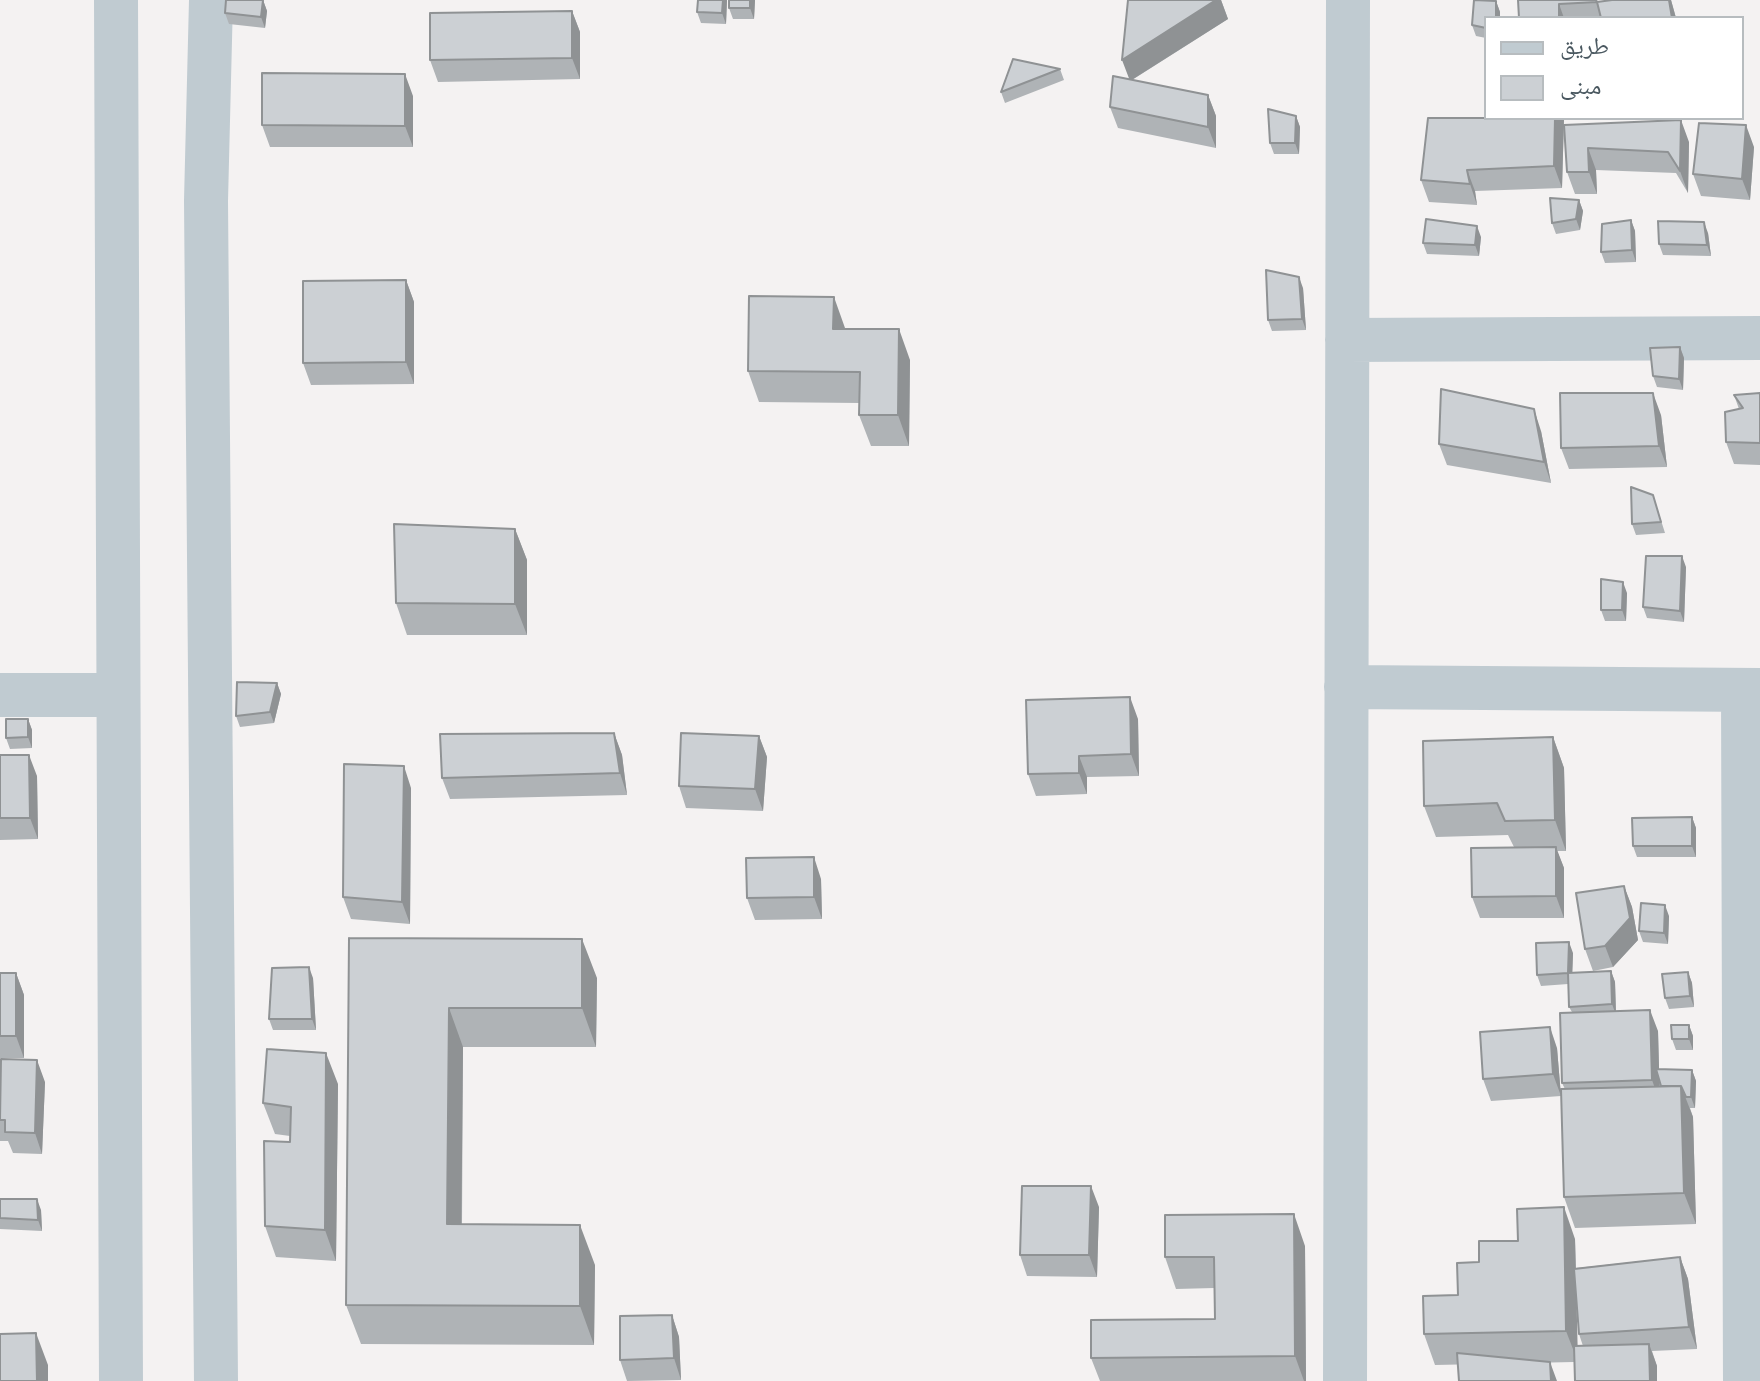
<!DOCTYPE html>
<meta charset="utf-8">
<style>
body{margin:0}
#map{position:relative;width:1760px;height:1381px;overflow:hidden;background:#f4f2f2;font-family:Commissioner,"Noto Naskh Arabic",sans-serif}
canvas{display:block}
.legend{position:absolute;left:1484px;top:16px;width:260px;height:104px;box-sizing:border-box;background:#fff;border:2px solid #b7bcbf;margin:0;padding:10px 14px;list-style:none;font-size:24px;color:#4a5860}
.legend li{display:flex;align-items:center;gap:16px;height:40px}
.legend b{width:40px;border:2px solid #b7bcbf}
</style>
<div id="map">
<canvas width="1760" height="1381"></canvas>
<ul class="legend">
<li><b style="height:10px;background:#c0cbd1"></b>طريق</li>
<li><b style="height:22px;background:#ccd0d4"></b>مبنى</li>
</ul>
</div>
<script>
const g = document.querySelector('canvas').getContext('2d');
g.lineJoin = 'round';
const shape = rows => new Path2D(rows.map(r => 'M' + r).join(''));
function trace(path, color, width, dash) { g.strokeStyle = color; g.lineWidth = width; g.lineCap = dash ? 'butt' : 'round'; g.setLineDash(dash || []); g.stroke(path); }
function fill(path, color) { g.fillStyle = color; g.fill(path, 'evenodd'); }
const minor = shape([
 [116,0,121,1381],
 [211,0,206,201,216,1381],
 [1347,340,1760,338],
 [1346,687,1760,690],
 [1743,690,1745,1381],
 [0,695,118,695],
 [1345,1381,1348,0]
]);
const wall = shape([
 [263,0,267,11,265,28,229,24,225,13],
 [727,0,726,24,701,23,697,12],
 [755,0,754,19,733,19,729,8],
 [1128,0,1221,0,1228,19,1132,80,1208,95,1216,116,1216,148,1118,128,1110,107,1129,79],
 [1518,0,1599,2,1612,0,1671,0,1676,18,1519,18],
 [1496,1,1500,12,1500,18,1486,18,1486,38,1476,36,1472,25],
 [572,11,580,32,580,79,438,82,430,60],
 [1060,69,1064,80,1005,103,1001,92],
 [413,96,413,147,270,147,262,125],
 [1296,116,1300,127,1299,154,1274,154,1270,143],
 [1564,118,1562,188,1475,191,1477,205,1429,202,1421,180],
 [1564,125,1689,142,1688,193,1676,173,1596,170,1597,194,1575,194,1567,172],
 [1754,147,1750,200,1701,196,1693,174],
 [1579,200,1583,211,1580,230,1556,234,1552,223],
 [1631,220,1635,231,1636,262,1605,263,1601,252],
 [1708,233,1711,256,1663,255,1659,244],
 [1481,237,1479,256,1427,254,1423,243],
 [406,280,414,302,414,384,311,385,303,363],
 [1303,288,1306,330,1272,331,1268,320],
 [845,329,910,360,909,446,871,446,859,415,860,403,759,402,748,371],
 [1680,347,1684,358,1683,390,1657,387,1653,376],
 [1760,393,1760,465,1734,464,1726,442,1739,409,1734,395],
 [1661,415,1667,467,1569,469,1561,448],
 [1541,431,1551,483,1447,465,1439,444],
 [1653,495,1665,533,1636,535,1632,524],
 [515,529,527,560,527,635,407,635,396,603],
 [1686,567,1684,622,1647,618,1643,607],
 [1627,593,1626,621,1605,621,1601,610],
 [277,683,281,694,274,723,240,727,236,716],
 [28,719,32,730,32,748,10,749,6,738],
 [1138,719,1139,776,1087,777,1087,794,1036,796,1028,774],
 [614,733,622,755,627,795,450,799,442,778],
 [759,736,767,757,763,811,686,808,679,786],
 [1553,737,1564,768,1566,851,1557,851,1564,868,1564,918,1480,918,1472,897,1514,847,1508,835,1436,837,1424,806],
 [0,755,37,776,38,839,0,840],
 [411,788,410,924,351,919,343,897],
 [1692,817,1696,828,1696,857,1637,857,1633,846],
 [821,879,822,919,755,920,747,898],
 [1624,886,1632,907,1638,940,1613,967,1593,971,1585,949],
 [1669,916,1668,944,1643,942,1639,931],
 [349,938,597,978,596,1047,463,1047,462,1224,595,1265,594,1345,361,1344,346,1305],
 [1573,953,1572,973,1611,971,1615,982,1616,1011,1658,1031,1659,1069,1692,1070,1696,1081,1695,1108,1690,1108,1693,1117,1696,1224,1575,1228,1564,1197,1565,1089,1562,1083,1572,1012,1569,1007,1568,984,1541,986,1537,975],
 [1688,972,1692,983,1694,1007,1669,1009,1665,998],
 [0,973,16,973,24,995,24,1058,0,1058],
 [313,978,316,1030,273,1030,269,1019],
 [1689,1025,1693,1036,1693,1050,1676,1050,1672,1039],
 [1557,1048,1561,1096,1491,1101,1483,1079],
 [45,1082,42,1154,13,1153,8,1141,0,1141,0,1087],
 [338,1084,336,1261,276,1257,265,1226,290,1142,290,1136,275,1134,263,1103],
 [0,1199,41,1210,42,1231,0,1229],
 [1099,1207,1097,1277,1027,1276,1020,1255],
 [1575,1239,1576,1268,1680,1257,1688,1279,1697,1349,1652,1351,1657,1366,1657,1381,1575,1381,1574,1362,1435,1365,1424,1334,1458,1295,1479,1262],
 [1576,1302,1579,1334,1583,1346,1577,1346],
 [1305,1246,1306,1381,1100,1381,1091,1358,1215,1319,1214,1288,1176,1289,1165,1257],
 [672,1315,679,1337,681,1380,627,1381,620,1360]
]);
const shadedWall = shape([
 [263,0,267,11,265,28,261,17],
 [723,0,727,0,726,24,722,13],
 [750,0,755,0,754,19,750,8],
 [1216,0,1221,0,1228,19,1130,81,1122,60],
 [1669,0,1671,0,1676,18,1672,18],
 [1496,1,1500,12,1500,18,1496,18],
 [1559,4,1564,18,1559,18],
 [572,11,580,32,580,79,572,58],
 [405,74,413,96,413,147,405,126],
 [1208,95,1216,116,1216,148,1208,127],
 [1296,116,1300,127,1299,154,1295,143],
 [1555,118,1564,118,1562,188,1554,166],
 [1681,120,1689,142,1688,193,1680,171],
 [1746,125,1754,147,1750,200,1742,179],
 [1588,148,1596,170,1597,194,1589,172],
 [1467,170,1475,191,1477,205,1470,184],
 [1579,200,1583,211,1580,230,1576,219],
 [1631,220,1635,231,1636,262,1632,250],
 [1704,222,1708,233,1711,256,1707,245],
 [1477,226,1481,237,1479,256,1475,245],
 [1299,277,1303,288,1306,330,1302,319],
 [406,280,414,302,414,384,406,362],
 [834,297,845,328,833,329],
 [899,329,910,360,909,446,898,415],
 [1680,347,1684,358,1683,390,1679,379],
 [1653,393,1661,415,1667,467,1659,446],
 [1534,409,1541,431,1551,483,1544,462],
 [515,529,527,560,527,635,515,604],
 [1682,556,1686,567,1684,622,1680,611],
 [1623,582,1627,593,1626,621,1622,610],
 [277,683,281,694,274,723,270,712],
 [1130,697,1138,719,1139,776,1131,754],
 [28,719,32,730,32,748,28,737],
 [614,733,622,755,627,795,620,773],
 [759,736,767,757,763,811,755,789],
 [1553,737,1564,768,1566,851,1555,820],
 [29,755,37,776,38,839,30,818],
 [1079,756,1087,777,1087,794,1079,773],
 [404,766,411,788,410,924,402,902],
 [1692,817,1696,828,1696,857,1692,846],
 [1556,847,1564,868,1564,918,1556,896],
 [814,857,821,879,822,919,814,897],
 [1624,886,1632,907,1638,940,1613,967,1605,946],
 [1665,905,1669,916,1668,944,1664,933],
 [582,939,597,978,596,1047,582,1008],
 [1569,942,1573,953,1572,984,1568,973],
 [309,967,313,978,316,1030,312,1019],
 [1611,971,1615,982,1616,1015,1612,1004],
 [1688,972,1692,983,1694,1007,1690,996],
 [16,973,24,995,24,1058,16,1036],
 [449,1008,463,1047,461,1264,447,1224],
 [1650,1010,1658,1031,1660,1102,1652,1080],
 [1689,1025,1693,1036,1693,1050,1689,1039],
 [1550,1027,1557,1048,1561,1096,1553,1074],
 [326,1053,338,1084,336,1261,325,1230],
 [37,1060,45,1082,42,1154,35,1133],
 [1692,1070,1696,1081,1695,1108,1691,1097],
 [1681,1086,1693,1117,1696,1224,1684,1193],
 [1091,1186,1099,1207,1097,1277,1089,1255],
 [37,1199,41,1210,42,1231,38,1220],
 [1564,1207,1575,1239,1578,1362,1566,1331],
 [1294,1214,1305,1246,1306,1381,1304,1381,1295,1356],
 [580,1225,595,1265,594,1345,580,1306],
 [1680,1257,1688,1279,1697,1349,1689,1327],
 [672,1315,679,1337,681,1380,674,1358],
 [36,1333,48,1365,48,1381,37,1381],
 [1649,1344,1657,1366,1657,1381,1650,1381],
 [1550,1362,1557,1381,1551,1381]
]);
const building = shape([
 [226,0,263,0,261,17,225,13,226,0],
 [698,0,723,0,722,13,697,12,698,0],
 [729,0,750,0,750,8,729,8,729,0],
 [1128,0,1216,0,1122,60,1128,0],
 [1474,0,1496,1,1496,18,1486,18,1486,28,1472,25,1474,0],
 [1518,0,1596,0,1597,2,1559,4,1559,18,1519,18,1518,0],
 [1612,0,1669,0,1672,18,1601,18,1597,2,1612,0],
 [572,11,572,58,430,60,430,13,572,11],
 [1013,59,1060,69,1001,92,1013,59],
 [262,73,405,74,405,126,262,125,262,73],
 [1113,76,1208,95,1208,127,1110,107,1113,76],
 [1268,109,1296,116,1295,143,1270,143,1268,109],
 [1428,118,1555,118,1554,166,1467,170,1470,184,1421,180,1428,118],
 [1681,120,1680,171,1668,152,1588,148,1589,172,1567,172,1564,125,1681,120],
 [1699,123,1746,125,1742,179,1693,174,1699,123],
 [1550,198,1579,200,1576,219,1552,223,1550,198],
 [1426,219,1477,226,1475,245,1423,243,1426,219],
 [1631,220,1632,250,1601,252,1602,224,1631,220],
 [1658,221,1704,222,1707,245,1659,244,1658,221],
 [1266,270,1299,277,1302,319,1268,320,1266,270],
 [406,280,406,362,303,363,303,281,406,280],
 [749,296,834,297,833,329,899,329,898,415,859,415,860,372,748,371,749,296],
 [1680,347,1679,379,1653,376,1650,348,1680,347],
 [1441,389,1534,409,1544,462,1439,444,1441,389],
 [1560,393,1653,393,1659,446,1561,448,1560,393],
 [1760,393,1760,443,1726,442,1725,412,1743,408,1734,395,1760,393],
 [1631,487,1653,495,1661,522,1632,524,1631,487],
 [394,524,515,529,515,604,396,603,394,524],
 [1646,556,1682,556,1680,611,1643,607,1646,556],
 [1601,579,1623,582,1622,610,1601,610,1601,579],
 [237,682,277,683,270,712,236,716,237,682],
 [1130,697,1131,754,1079,756,1079,773,1028,774,1026,700,1130,697],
 [6,719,28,719,28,737,6,738,6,719],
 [614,733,620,773,442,778,440,734,614,733],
 [681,733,759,736,755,789,679,786,681,733],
 [1553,737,1555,820,1505,821,1497,803,1424,806,1423,741,1553,737],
 [0,755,29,755,30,818,0,818,0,755],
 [344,764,404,766,402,902,343,897,344,764],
 [1692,817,1692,846,1633,846,1632,818,1692,817],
 [1556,847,1556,896,1472,897,1471,848,1556,847],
 [814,857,814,897,747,898,746,858,814,857],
 [1624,886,1630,918,1605,946,1585,949,1576,893,1624,886],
 [1641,903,1665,905,1664,933,1639,931,1641,903],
 [349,938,582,939,582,1008,449,1008,447,1224,580,1225,580,1306,346,1305,349,938],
 [1569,942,1568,973,1537,975,1536,943,1569,942],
 [309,967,312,1019,269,1019,272,968,309,967],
 [1611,971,1612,1004,1569,1007,1568,973,1611,971],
 [1688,972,1690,996,1665,998,1662,974,1688,972],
 [0,973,16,973,16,1036,0,1036,0,973],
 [1650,1010,1652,1080,1562,1083,1560,1013,1650,1010],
 [1671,1025,1689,1025,1689,1039,1672,1039,1671,1025],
 [1550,1027,1553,1074,1483,1079,1480,1032,1550,1027],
 [267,1049,326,1053,325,1230,265,1226,264,1141,290,1142,291,1107,263,1103,267,1049],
 [1,1059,37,1060,35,1133,5,1132,5,1120,0,1120,1,1059],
 [1656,1069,1692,1070,1691,1097,1686,1097,1681,1086,1661,1086,1656,1069],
 [1681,1086,1684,1193,1564,1197,1561,1089,1681,1086],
 [1022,1186,1091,1186,1089,1255,1020,1255,1022,1186],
 [0,1199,37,1199,38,1220,0,1218,0,1199],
 [1564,1207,1566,1331,1424,1334,1423,1296,1458,1295,1457,1263,1479,1262,1479,1241,1518,1241,1517,1209,1564,1207],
 [1294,1214,1295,1356,1091,1358,1091,1320,1215,1319,1214,1257,1165,1257,1165,1215,1294,1214],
 [1680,1257,1689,1327,1579,1334,1574,1269,1680,1257],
 [672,1315,674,1358,620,1360,620,1316,672,1315],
 [36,1333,37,1381,0,1381,0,1334,36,1333],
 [1649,1344,1650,1381,1575,1381,1574,1346,1649,1344],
 [1457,1353,1550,1362,1551,1381,1459,1381,1457,1353]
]);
trace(minor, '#c0cbd1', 44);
fill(wall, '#afb3b6');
fill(shadedWall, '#8f9294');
fill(building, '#ccd0d4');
trace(building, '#8f9294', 2);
</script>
